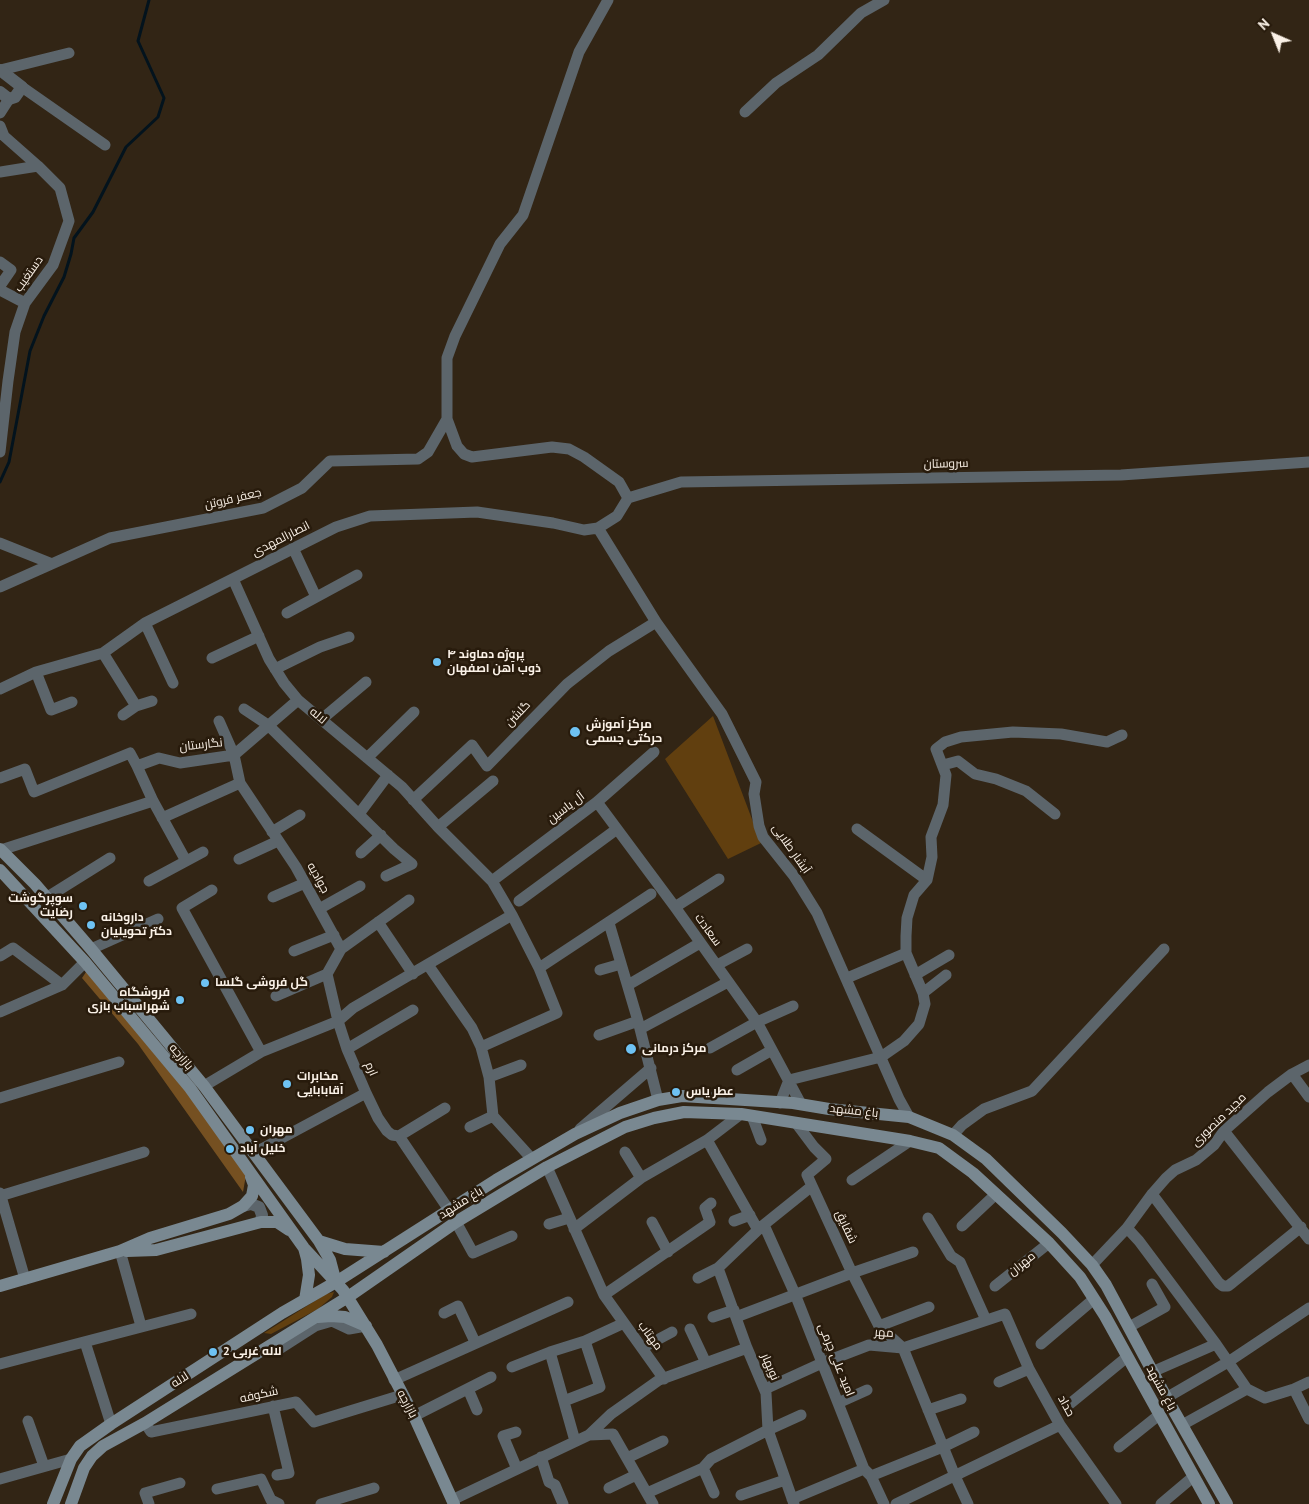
<!DOCTYPE html>
<meta charset="utf-8">
<style>
body{margin:0}
#map{position:relative;width:1309px;height:1504px;overflow:hidden;background:#322515;font-family:"PT Sans",sans-serif}
canvas{display:block}
.north{position:absolute;left:1249px;top:10px;width:50px;height:50px;-webkit-text-stroke:4px #281b0c;paint-order:stroke;rotate:316deg;font-size:14px;font-weight:700;line-height:20px;text-align:center;color:#faf1e7}
.north::after{content:'';display:block;margin:auto;width:18px;height:22px;background:#faf1e7;clip-path:polygon(50% 0,100% 100%,50% 72%,0 100%)}
</style>
<div id="map">
<canvas width="1309" height="1504"></canvas>
<div class="north">N</div>
</div>
<script>
const g = document.querySelector('canvas').getContext('2d');
g.lineJoin = 'round';
function fill(path, color) { g.fillStyle = color; g.fill(path, 'evenodd'); }
const shape = rows => new Path2D(rows.map(r => 'M' + r).join(''));
function trace(path, color, width, dash) { g.strokeStyle = color; g.lineWidth = width; g.lineCap = dash ? 'butt' : 'round'; g.setLineDash(dash || []); g.stroke(path); }
function write(font, color, halo, rows, align = 'center') {
  g.font = font + ' "PT Sans",Cairo,sans-serif'; g.lineWidth = 5; g.setLineDash([]); g.textBaseline = 'middle'; g.strokeStyle = halo; g.fillStyle = color; for (const [text, x, y, turn = 0] of rows) {
    g.save(); g.translate(x, y); g.rotate((+turn || 0) * Math.PI / 180); g.textAlign = isNaN(turn) ? turn : align; if (halo) g.strokeText(text, 0, 0); g.fillText(text, 0, 0); g.restore();
  }
}
const green = shape([
 [713,716,761,843,728,859,665,759],
 [334,1292,332,1297,318,1309,271,1334,264,1333,326,1294]
]);
const forest = shape([
 [88,969,169,1064,246,1175,243,1192,138,1044,82,978]
]);
const stream = shape([
 [0,482,9,462,30,351,44,316,64,277,71,254,74,238,93,212,126,147,158,117,164,98,138,41,149,0]
]);
const minor = shape([
 [608,0,579,52,523,215,500,244,455,336,447,358,447,419,457,446,464,454,472,457,552,447,569,449,584,457,619,482,628,498],
 [1,70,69,53],
 [22,87,105,145],
 [745,112,776,83,818,55,861,13,884,0],
 [0,113,9,99],
 [0,126,4,136,38,166,60,188,69,221,53,265,25,303,15,332,8,381,0,452],
 [0,172,38,166],
 [0,262,11,270,0,286],
 [0,290,25,303],
 [598,528,656,622,722,714,756,782,754,794,759,826,763,837,794,876,817,913,899,1099,909,1117],
 [0,543,50,563],
 [293,548,316,597],
 [233,579,269,659,284,683,298,700,402,787,438,827,492,881,512,915,539,968,557,1013,481,1047],
 [0,587,110,538,263,508,302,488,330,461,418,459,428,452,447,419],
 [287,613,357,575],
 [145,623,173,683],
 [103,653,136,706],
 [212,658,259,636],
 [275,669,320,647,349,637],
 [36,672,51,710,72,702],
 [0,689,36,672,103,653,145,623,336,527,370,516,477,512,553,523,584,530,598,528,617,516,628,498,681,482,1121,475,1309,462],
 [244,709,268,725,394,849,412,864,386,876],
 [123,715,136,706,152,701],
 [322,719,366,682],
 [219,721,234,755,240,783,296,867,341,949,327,974,338,1021,347,1049,366,1093,254,1153],
 [367,758,414,712],
 [943,765,958,761,975,774,996,779,1026,791,1055,814],
 [137,766,153,801,186,861],
 [0,778,25,769,34,792,130,753,137,766,159,758,180,763,234,755,298,700],
 [413,800,472,745,487,766,567,684,609,651,656,622],
 [597,802,675,907,757,1022,801,1104],
 [359,814,388,775],
 [162,818,240,783],
 [438,827,493,781],
 [857,829,927,880],
 [272,832,300,815],
 [1,850,153,801],
 [361,853,381,835],
 [239,859,278,841],
 [149,881,203,852],
 [492,881,597,802,654,752],
 [212,890,182,908,261,1052],
 [273,897,305,883],
 [46,898,110,858],
 [519,901,617,829],
 [675,907,719,879],
 [319,909,360,886],
 [378,922,413,974],
 [609,923,638,1021,658,1100],
 [91,949,158,919],
 [341,949,409,900],
 [294,951,334,935],
 [0,956,13,948,62,985],
 [428,965,472,1028,481,1047,489,1077,521,1065],
 [717,965,747,949],
 [539,968,651,894],
 [600,970,621,964],
 [915,975,949,955],
 [847,978,906,953],
 [628,985,700,943],
 [923,993,946,975],
 [276,996,327,974],
 [0,1012,62,985,85,962],
 [640,1029,728,982],
 [599,1035,638,1021],
 [710,1048,757,1022,793,1006],
 [347,1049,413,1010],
 [737,1070,772,1050],
 [1292,1074,1309,1097],
 [489,1077,493,1116],
 [789,1080,881,1057,904,1041,919,1024,925,1004,923,993,906,953,906,936,907,918,914,895,927,880,932,857,931,837,943,805,946,775,936,749,945,742,961,737,1013,732,1061,734,1107,742,1122,735],
 [204,1086,261,1052,338,1021,353,1008,512,915],
 [366,1093,378,1118,387,1131,392,1135,399,1136],
 [0,1098,119,1062],
 [780,1103,789,1080],
 [445,1108,399,1136,449,1210],
 [752,1116,761,1140],
 [796,1123,814,1147,826,1159,807,1175,852,1273,879,1326,903,1348,955,1476,968,1504],
 [470,1127,493,1116,532,1159],
 [580,1129,651,1068],
 [1224,1131,1309,1239],
 [953,1135,962,1125,984,1109,1032,1091,1164,949],
 [707,1140,758,1230],
 [625,1152,641,1178],
 [547,1167,604,1295,664,1379],
 [852,1180,910,1141],
 [0,1193,25,1279],
 [1152,1194,1219,1283,1223,1286,1228,1286,1232,1283,1301,1227],
 [0,1196,144,1152],
 [928,1218,951,1256,960,1262,986,1320],
 [734,1221,750,1215],
 [456,1222,473,1253,512,1236],
 [652,1222,668,1252],
 [549,1224,569,1218],
 [764,1225,795,1294,864,1469,871,1476,884,1504],
 [962,1226,996,1194],
 [1127,1228,1139,1241,1216,1344,1247,1389,1265,1398,1294,1389,1309,1382],
 [574,1229,641,1178,707,1140,741,1114],
 [120,1251,141,1326],
 [1092,1265,1127,1228,1152,1194,1166,1178,1175,1170,1196,1160,1214,1145,1224,1131,1268,1092,1292,1074,1309,1065],
 [718,1268,747,1348,766,1393,768,1430,794,1504],
 [698,1278,718,1268,761,1227,812,1186],
 [995,1286,1049,1243],
 [604,1295,710,1222,705,1208,711,1203],
 [444,1313,458,1306,475,1342],
 [713,1317,734,1310],
 [736,1317,852,1273,913,1252],
 [879,1326,929,1307],
 [1129,1327,1165,1307,1152,1284],
 [690,1329,706,1363],
 [85,1342,111,1424],
 [1041,1344,1094,1299],
 [642,1348,672,1332],
 [276,1351,315,1326,332,1321,349,1329,366,1326],
 [550,1352,575,1441],
 [0,1364,191,1314],
 [512,1367,550,1352,585,1341,624,1323],
 [1152,1372,1216,1344],
 [394,1380,568,1302],
 [999,1382,1029,1369],
 [468,1389,477,1410],
 [765,1389,822,1363,869,1345,903,1348,1005,1314,1029,1369,1060,1425,1116,1504],
 [1294,1389,1309,1419],
 [1166,1398,1228,1362,1309,1308],
 [564,1401,600,1387,585,1341],
 [838,1403,867,1390],
 [273,1406,289,1473,277,1475],
 [1066,1407,1127,1357],
 [928,1410,961,1399],
 [414,1416,491,1377],
 [28,1421,44,1466],
 [145,1423,151,1432,296,1402,314,1422,402,1395],
 [1182,1425,1247,1389],
 [516,1432,503,1436,517,1469],
 [589,1435,613,1434,653,1504],
 [1119,1447,1159,1415],
 [541,1457,549,1482,555,1485,563,1504],
 [627,1458,663,1441],
 [703,1468,714,1493],
 [871,1476,943,1447,974,1432],
 [0,1479,71,1459],
 [609,1488,636,1475],
 [217,1489,261,1479,271,1500,279,1504],
 [647,1493,703,1468,711,1459,768,1430,801,1415],
 [741,1495,785,1480],
 [792,1499,864,1469],
 [452,1500,589,1435,611,1414,659,1380,747,1348],
 [149,1504,145,1493,180,1483],
 [321,1504,374,1488],
 [896,1504,1060,1425],
 [1161,1504,1193,1477]
]);
const tertiary = shape([
 [0,70,22,87,15,97,9,99,0,92],
 [243,1206,251,1204,259,1207,262,1215,261,1222]
]);
const secondary = shape([
 [0,849,35,884,91,949,204,1086,319,1241,330,1260,335,1279],
 [0,870,85,962,190,1088,304,1248,343,1290,377,1345,414,1416,454,1504],
 [319,1241,345,1249,384,1252],
 [304,1248,307,1259,309,1275,305,1300],
 [127,1251,156,1250,261,1222,277,1222,289,1230],
 [0,1286,120,1251,150,1238,229,1214,243,1206,252,1196,254,1185,251,1177],
 [318,1317,331,1316,345,1317,366,1326],
 [53,1504,71,1459,80,1446,111,1424,282,1313,336,1282,496,1180,575,1134,620,1113,658,1100,682,1096,793,1103,829,1109,909,1117,953,1135,986,1159,1062,1233,1092,1265,1106,1285,1170,1404,1227,1504],
 [71,1504,84,1468,92,1456,103,1446,145,1423,348,1297,456,1222,547,1167,625,1127,654,1118,684,1112,741,1114,910,1141,939,1148,973,1173,1049,1243,1080,1277,1105,1316,1209,1504]
]);
const markers = [
 [437,662,5,"#6ec2f3"],
 [575,732,6,"#6ec2f3"],
 [83,906,5,"#6ec2f3"],
 [91,925,5,"#6ec2f3"],
 [205,983,5,"#6ec2f3"],
 [180,1000,5,"#6ec2f3"],
 [631,1049,6,"#6ec2f3"],
 [287,1084,5,"#6ec2f3"],
 [676,1092,5,"#6ec2f3"],
 [250,1130,5,"#6ec2f3"],
 [230,1149,5,"#6ec2f3"],
 [213,1352,5,"#6ec2f3"]
];
const streetNames = [
 ["دستغیب",29,274,-55],
 ["سروستان",946,464,-1],
 ["جعفر فروتن",233,499,-13],
 ["انصارالمهدی",281,539,-27],
 ["گلشن",518,714,-46],
 ["لاله",318,716,40],
 ["نگارستان",201,745,-6],
 ["آل یاسین",566,808,-37],
 ["آبشار طلایی",791,849,55],
 ["جوادیه",318,878,61],
 ["سعادت",708,930,54],
 ["بازارچه",181,1057,50],
 ["ارم",371,1069,67],
 ["باغ مشهد",854,1111,6],
 ["مجید منصوری",1219,1120,-44],
 ["باغ مشهد",461,1203,-32],
 ["شقایق",846,1227,65],
 ["مهران",1022,1264,-38],
 ["مهر",884,1333,4],
 ["مهتاب",650,1336,54],
 ["امید علی چرمی",836,1360,68],
 ["نوبهار",770,1367,67],
 ["لاله",180,1380,-33],
 ["باغ مشهد",1161,1388,61],
 ["شکوفه",259,1395,-12],
 ["بازارچه",407,1404,62],
 ["حداد",1066,1406,61]
];
const poiNames = [
 ["پروژه دماوند ۴",447,655],
 ["ذوب آهن اصفهان",447,669],
 ["مرکز آموزش",586,725],
 ["حرکتی جسمی",586,739],
 ["سوپرگوشت",73,899,"right"],
 ["رضایت",73,913,"right"],
 ["داروخانه",101,918],
 ["دکتر تحویلیان",101,932],
 ["گل فروشی گلسا",215,983],
 ["فروشگاه",170,993,"right"],
 ["شهراسباب بازی",170,1007,"right"],
 ["مرکز درمانی",642,1049],
 ["مخابرات",297,1077],
 ["آقابابایی",297,1091],
 ["عطر یاس",686,1092],
 ["مهران",260,1130],
 ["خلیل آباد",240,1149],
 ["لاله غربی 2",223,1352]
];
fill(green, '#613f0f');
fill(forest, '#755021');
trace(stream, '#03131d', 3);
trace(minor, '#5c656b', 11);
trace(tertiary, '#5c656b', 12);
trace(secondary, '#798891', 12);
for (const [x, y, r, color] of markers) { const dot = new Path2D(); dot.arc(x, y, r, 0, 2 * Math.PI); g.fillStyle = color; g.fill(dot); trace(dot, '#281b0c', 2); }
write('12px', '#faf1e7', '#281b0c', streetNames);
write('bold 12px', '#faf1e7', '#281b0c', poiNames, 'left');
</script>
